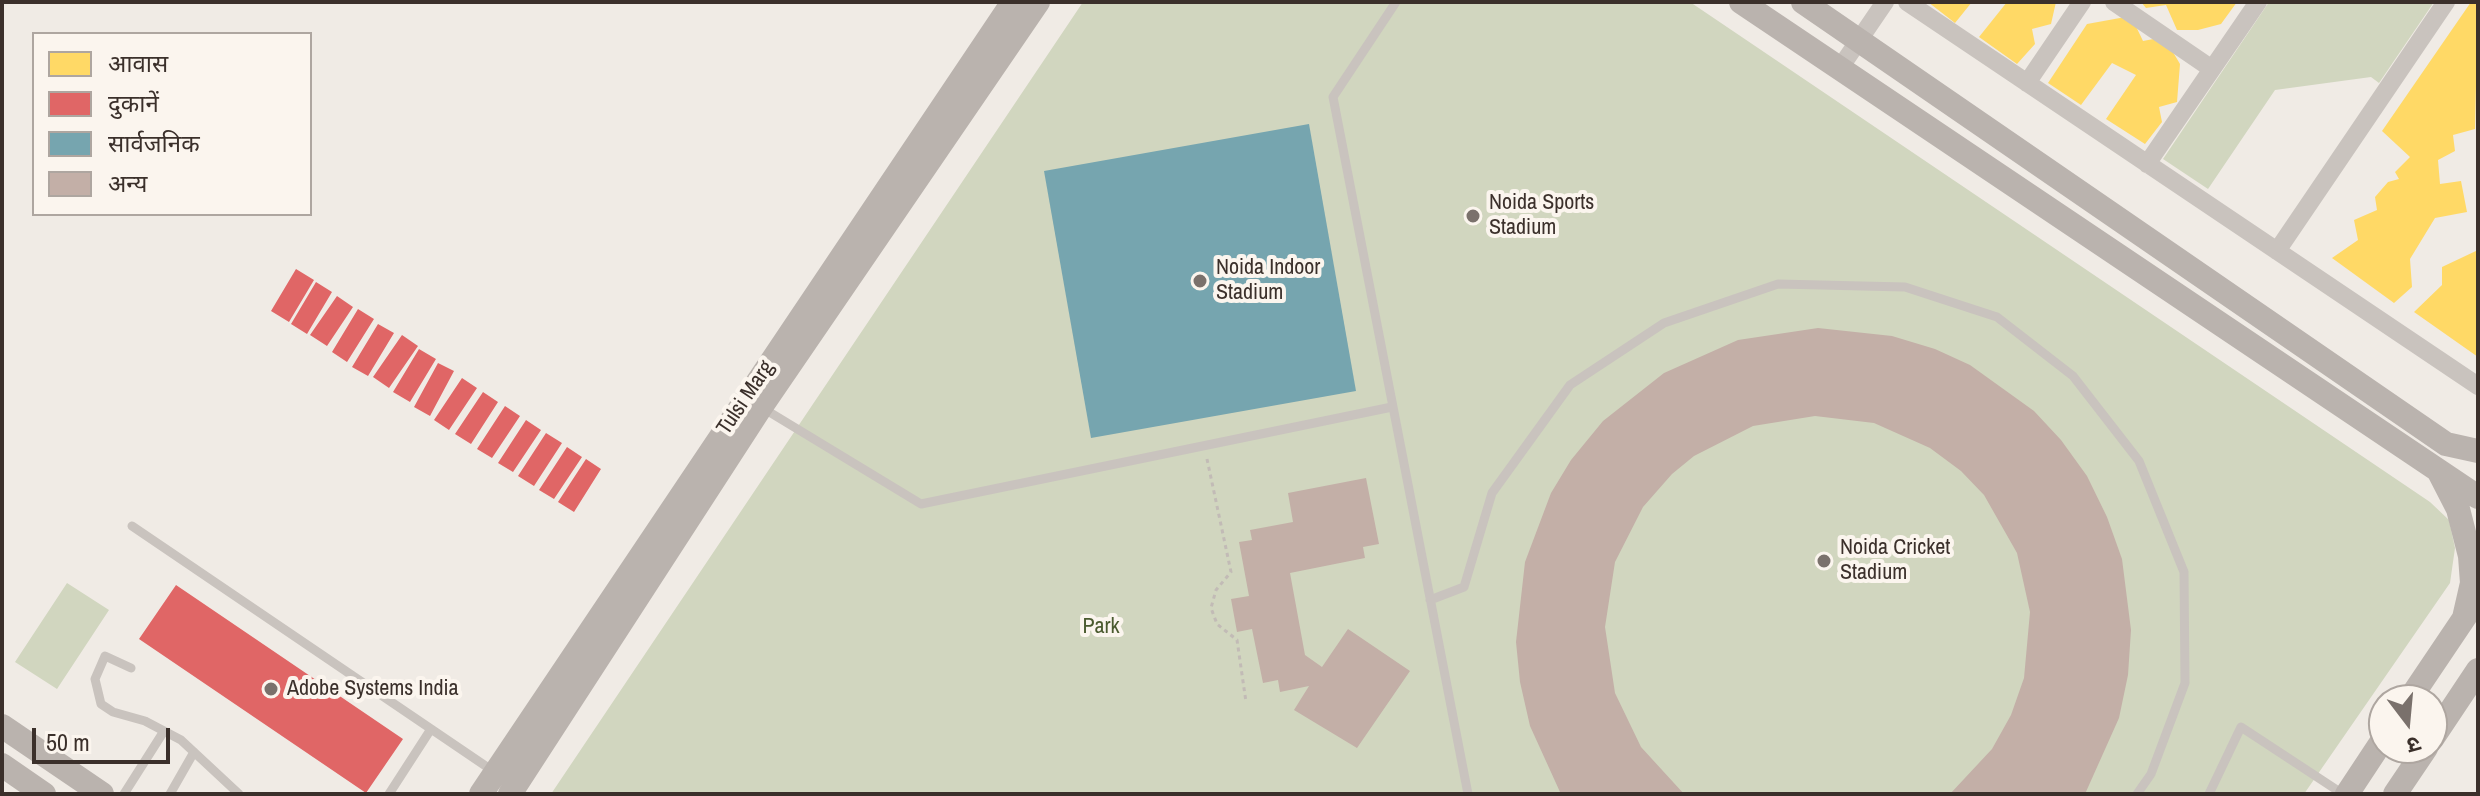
<!DOCTYPE html>
<meta charset="utf-8">
<style>
body{margin:0}
#map{position:relative;width:2480px;height:796px;overflow:hidden;background:#f0ebe5;font-family:"Archivo Narrow","Noto Sans Devanagari",sans-serif}
canvas{display:block}
.frame{position:absolute;inset:0;border:4px solid #3b302b;pointer-events:none}
.legend{position:absolute;left:32px;top:32px;width:280px;height:184px;box-sizing:border-box;background:#fbf5ee;border:2px solid #aea6a0;margin:0;padding:10px 14px;list-style:none;font-size:24px;color:#3b302b}
.legend li{display:flex;align-items:center;gap:16px;height:40px}
.legend b{width:40px;border:2px solid #aea6a0}
.north{position:absolute;left:2368px;top:684px;width:80px;height:80px;box-sizing:border-box;background:#fbf5ee;border:2px solid #aea6a0;border-radius:50%;rotate:164deg;font-size:22px;font-weight:700;line-height:32px;text-align:center;color:#3b302b}
.north::after{content:'';display:block;margin:auto;width:28px;height:36px;background:#7a716c;clip-path:polygon(50% 0,100% 100%,50% 72%,0 100%)}
.scale{position:absolute;left:32px;top:728px;width:138px;height:36px;box-sizing:border-box;border:4px solid #3b302b;border-top:0;padding-left:10px;font-size:24px;line-height:28px;white-space:nowrap;color:#3b302b;-webkit-text-stroke:6px #fbf5ee;paint-order:stroke}
</style>
<div id="map">
<canvas width="2480" height="796"></canvas>
<div class="frame"></div>
<ul class="legend">
<li><b style="height:22px;background:#ffd966"></b>आवास</li>
<li><b style="height:22px;background:#e06666"></b>दुकानें</li>
<li><b style="height:22px;background:#76a5af"></b>सार्वजनिक</li>
<li><b style="height:22px;background:#c3afa7"></b>अन्य</li>
</ul>
<div class="north">उ</div>
<div class="scale">50 m</div>
</div>
<script>
const g = document.querySelector('canvas').getContext('2d');
g.lineJoin = 'round';
function fill(path, color) { g.fillStyle = color; g.fill(path, 'evenodd'); }
const shape = rows => new Path2D(rows.map(r => 'M' + r).join(''));
function trace(path, color, width, dash) { g.strokeStyle = color; g.lineWidth = width; g.lineCap = dash ? 'butt' : 'round'; g.setLineDash(dash || []); g.stroke(path); }
function write(font, color, halo, rows, align = 'center') {
  g.font = font + ' "Archivo Narrow",sans-serif'; g.lineWidth = 8; g.setLineDash([]); g.textBaseline = 'middle'; g.strokeStyle = halo; g.fillStyle = color; for (const [text, x, y, turn = 0] of rows) {
    g.save(); g.translate(x, y); g.rotate((+turn || 0) * Math.PI / 180); g.textAlign = isNaN(turn) ? turn : align; if (halo) g.strokeText(text, 0, 0); g.fillText(text, 0, 0); g.restore();
  }
}
const green = shape([
 [1083,2,1690,2,2430,502,2449,520,2455,548,2450,583,2304,794,551,794],
 [2269,2,2434,2,2379,83,2371,77,2275,90,2208,189,2163,159],
 [67,583,109,610,57,689,15,662]
]);
const homes = shape([
 [1928,2,1972,2,1955,23],
 [2007,2,2056,2,2051,24,2032,29,2035,44,2017,64,1979,37],
 [2141,2,2237,2,2221,24,2198,30,2177,30,2166,5,2146,8],
 [2471,2,2478,2,2475,129,2453,135,2455,151,2438,160,2440,184,2461,181,2467,212,2435,218,2410,259,2412,287,2394,303,2332,258,2358,240,2354,220,2377,210,2375,197,2388,182,2399,179,2395,172,2410,157,2382,131],
 [2131,16,2143,41,2164,37,2180,64,2177,102,2159,107,2162,122,2145,144,2106,119,2136,75,2112,63,2081,105,2048,83,2087,24],
 [2478,250,2478,357,2414,312,2442,285,2442,267]
]);
const shops = shape([
 [296,269,314,280,289,322,271,311],
 [316,282,332,292,307,334,291,324],
 [337,296,353,307,327,346,310,335],
 [358,309,374,319,347,362,332,352],
 [378,324,394,333,368,376,352,367],
 [402,335,418,346,389,388,373,377],
 [419,349,436,359,410,402,393,392],
 [438,363,454,371,430,416,414,407],
 [462,378,477,388,449,430,434,420],
 [483,392,498,402,471,444,455,434],
 [505,406,520,416,492,458,477,449],
 [526,420,541,430,513,472,498,463],
 [546,433,562,443,534,486,518,476],
 [567,447,582,457,554,499,539,490],
 [586,459,601,469,574,512,558,502],
 [176,585,403,739,366,793,139,639]
]);
const public = shape([
 [1309,124,1356,391,1091,438,1044,171]
]);
const building = shape([
 [1818,328,1892,336,1935,349,1970,365,2034,411,2061,440,2087,476,2107,517,2122,559,2131,630,2128,675,2119,718,2085,794,1950,794,1992,749,2011,715,2024,678,2030,612,2017,553,1984,495,1961,471,1930,448,1874,423,1815,416,1753,426,1694,456,1672,474,1643,507,1615,562,1605,627,1615,693,1641,747,1684,794,1560,792,1530,726,1520,682,1516,642,1525,562,1551,493,1571,460,1603,421,1664,373,1738,340],
 [1366,478,1379,544,1363,547,1365,558,1290,573,1305,655,1322,667,1348,629,1410,671,1357,748,1294,710,1309,686,1280,692,1278,680,1263,683,1252,629,1237,632,1231,599,1249,596,1239,542,1252,540,1250,530,1293,522,1288,493]
]);
const path = shape([
 [1207,459,1231,572,1216,590,1211,608,1217,624,1237,640,1246,702]
]);
const lane = shape([
 [1396,2,1333,97,1468,794],
 [761,407,921,504,1392,407],
 [132,526,493,771],
 [1430,600,1464,587,1492,493,1570,385,1664,323,1778,284,1905,287,1997,317,2073,376,2139,461,2184,572,2185,683,2151,774,2137,794],
 [131,668,105,656,95,679,101,704,113,712,145,721,181,740,239,794],
 [124,794,164,731],
 [170,794,194,752],
 [389,794,431,729],
 [2209,794,2241,727,2343,794]
]);
const street = shape([
 [1907,2,2478,386],
 [2114,2,2212,69],
 [1840,68,1885,2],
 [2027,83,2082,2],
 [2147,164,2258,2],
 [2277,251,2446,2]
]);
const secondary = shape([
 [1741,2,2478,497],
 [1803,2,2446,444,2478,451],
 [2439,472,2458,509,2470,556,2472,583,2464,618],
 [2409,700,2473,605],
 [2,726,102,794],
 [2432,739,2478,670],
 [2,765,44,794],
 [481,794,1013,2],
 [510,794,761,407,1038,2],
 [2347,794,2384,738],
 [2395,794,2426,748]
]);
const markers = [
 [1473,216,8,"#7a716c"],
 [1200,281,8,"#7a716c"],
 [1824,561,8,"#7a716c"],
 [271,689,8,"#7a716c"]
];
const poiNames = [
 ["Noida Sports",1489,203],
 ["Stadium",1489,228],
 ["Noida Indoor",1216,268],
 ["Stadium",1216,293],
 ["Noida Cricket",1840,548],
 ["Stadium",1840,573],
 ["Adobe Systems India",287,689]
];
const streetNames = [
 ["Tulsi Marg",746,398,-56]
];
const parkNames = [
 ["Park",1101,627]
];
fill(green, '#d1d6bf');
fill(homes, '#ffd966');
fill(shops, '#e06666');
fill(public, '#76a5af');
fill(building, '#c3afa7');
trace(path, '#c2bbb6', 3, [4, 4]);
trace(lane, '#c9c3be', 9);
trace(street, '#c9c3be', 18);
trace(secondary, '#bab3ae', 24);
for (const [x, y, r, color] of markers) { const dot = new Path2D(); dot.arc(x, y, r, 0, 2 * Math.PI); g.fillStyle = color; g.fill(dot); trace(dot, '#fbf5ee', 3); }
write('22px', '#3b302b', '#fbf5ee', poiNames, 'left');
write('22px', '#3b302b', '#fbf5ee', streetNames);
write('22px', '#4a5a2e', '#fbf5ee', parkNames);
</script>
